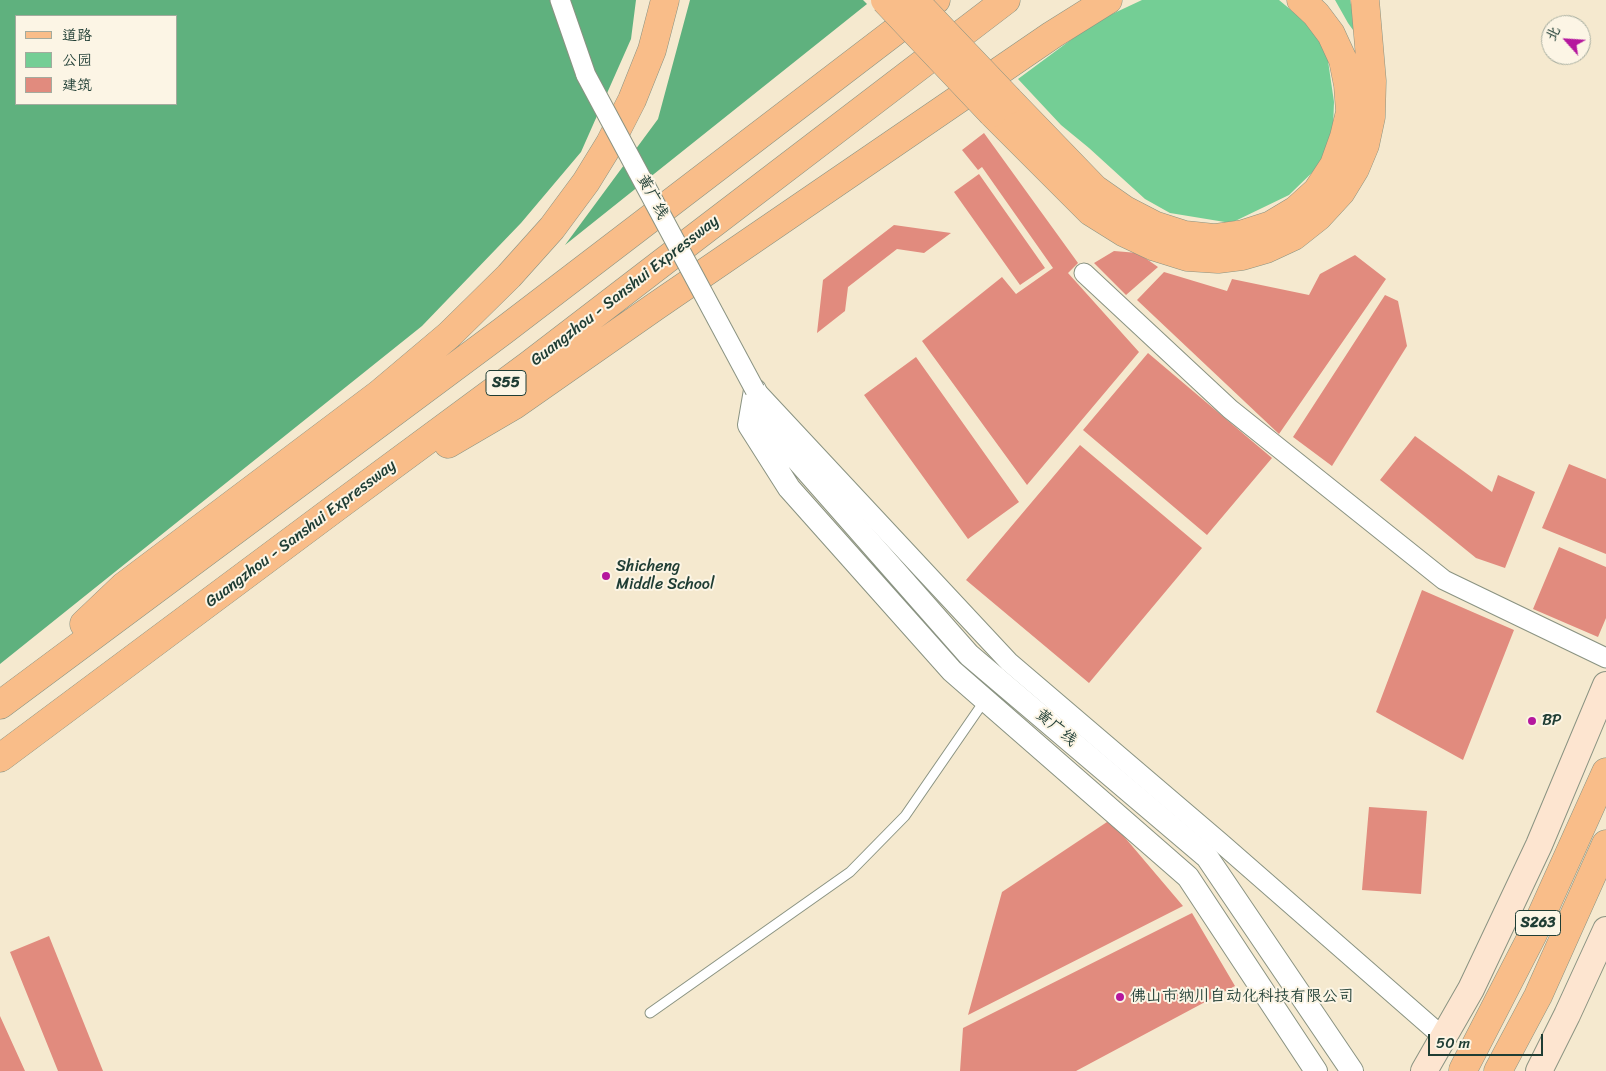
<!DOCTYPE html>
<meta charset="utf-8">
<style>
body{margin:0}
#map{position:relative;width:1606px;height:1071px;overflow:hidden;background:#f5e9cf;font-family:Sriracha,"LXGW WenKai TC",sans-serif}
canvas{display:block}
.legend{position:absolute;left:15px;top:15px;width:162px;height:90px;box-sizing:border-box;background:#fcf5e5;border:1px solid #a4ab9e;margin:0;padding:6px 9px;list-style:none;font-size:15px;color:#1f3d34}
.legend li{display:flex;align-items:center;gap:10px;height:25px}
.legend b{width:25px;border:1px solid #a4ab9e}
.north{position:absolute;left:1541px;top:15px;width:50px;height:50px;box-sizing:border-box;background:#fcf5e5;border:1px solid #a4ab9e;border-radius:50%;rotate:296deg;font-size:14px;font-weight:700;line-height:20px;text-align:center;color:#1f3d34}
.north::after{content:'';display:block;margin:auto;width:18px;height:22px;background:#b5179e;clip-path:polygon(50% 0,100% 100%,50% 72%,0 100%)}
.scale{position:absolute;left:1428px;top:1034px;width:115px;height:22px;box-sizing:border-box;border:2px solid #1f3d34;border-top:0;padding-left:6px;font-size:15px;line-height:18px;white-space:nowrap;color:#1f3d34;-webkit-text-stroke:4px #fcf5e5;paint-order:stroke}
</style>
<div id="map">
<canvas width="1606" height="1071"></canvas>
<ul class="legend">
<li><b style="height:6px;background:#f9bd89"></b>道路</li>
<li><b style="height:14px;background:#74ce95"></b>公园</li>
<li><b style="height:14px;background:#e18b7e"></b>建筑</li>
</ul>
<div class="north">北</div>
<div class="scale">50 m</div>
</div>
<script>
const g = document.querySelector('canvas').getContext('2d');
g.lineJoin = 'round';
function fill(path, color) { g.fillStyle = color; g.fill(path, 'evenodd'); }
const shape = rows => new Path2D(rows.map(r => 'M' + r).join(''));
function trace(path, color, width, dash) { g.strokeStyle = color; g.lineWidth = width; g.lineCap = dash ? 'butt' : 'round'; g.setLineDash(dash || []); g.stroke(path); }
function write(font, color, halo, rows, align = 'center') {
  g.font = font + ' Sriracha,"LXGW WenKai TC",sans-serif'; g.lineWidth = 4; g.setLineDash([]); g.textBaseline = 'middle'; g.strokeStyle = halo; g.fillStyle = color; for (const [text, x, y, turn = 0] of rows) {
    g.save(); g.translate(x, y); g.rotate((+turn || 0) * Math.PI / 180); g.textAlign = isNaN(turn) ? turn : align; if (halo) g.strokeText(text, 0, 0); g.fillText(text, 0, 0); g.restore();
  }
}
const green = shape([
 [1142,0,1279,0,1303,20,1326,47,1334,102,1333,128,1323,162,1289,195,1231,223,1170,213,1145,199,1089,148,1061,125,1018,79,1095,22],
 [1335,0,1350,0,1358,37,1348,23]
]);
const forest = shape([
 [0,0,636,0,631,39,581,152,521,223,422,326,0,664],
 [16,16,176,16,176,104,16,104],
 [690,0,863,0,867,4,565,245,658,119]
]);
const building = shape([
 [984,133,1078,263,1068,273,1139,352,1027,485,922,341,1002,277,1016,294,1053,268,982,167,978,170,962,150],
 [979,174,1045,268,1020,285,954,192],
 [894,225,951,233,924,253,897,249,848,287,845,311,817,333,823,280],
 [1114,251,1138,253,1158,267,1126,295,1094,263],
 [1355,255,1386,279,1279,434,1137,300,1164,272,1227,291,1232,279,1309,295,1320,274],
 [1385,295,1398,301,1407,346,1332,466,1293,437],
 [1148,353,1272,458,1207,535,1083,430],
 [916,357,1019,502,968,539,864,395],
 [1415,436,1492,492,1498,475,1535,492,1505,568,1476,558,1380,480],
 [1080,445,1202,548,1089,683,966,580],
 [1569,464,1606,479,1606,554,1542,528],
 [1559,547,1606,567,1606,618,1598,637,1533,609],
 [1422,590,1514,630,1463,760,1376,712],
 [1369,807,1427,811,1421,894,1362,890],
 [1110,820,1183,906,968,1015,1002,892],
 [1192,913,1235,986,1076,1071,960,1071,963,1028],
 [49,936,103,1071,58,1071,10,952],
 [0,1016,25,1071,0,1071]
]);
const service = shape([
 [650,1013,850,872,905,816,985,700]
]);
const minor = shape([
 [560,0,586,75],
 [1084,273,1230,409,1444,580,1606,658],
 [759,394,1009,662,1221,843,1444,1038]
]);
const tertiary = shape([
 [1316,1071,1188,877,952,671,789,488,749,425,755,390,770,429,969,655,1207,857,1352,1071]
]);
const secondary = shape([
 [1424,1071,1471,989,1539,845,1606,685],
 [1539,1071,1567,1015,1606,930]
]);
const primary = shape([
 [1463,1070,1533,934,1606,772],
 [1498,1071,1538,996,1606,844]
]);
const motorway = shape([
 [1009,100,1095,189,1125,210,1154,225,1185,235,1214,238,1243,234,1271,225,1296,210,1317,191,1334,165,1344,137,1350,112,1348,85,1343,60,1331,34,1316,14,1301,0],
 [992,113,1091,212,1123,232,1155,247,1187,257,1218,259,1242,256,1266,249,1294,236,1318,217,1341,192,1355,169,1365,145,1371,117,1372,81,1365,0],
 [448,444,513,406,656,306,1052,35,1108,0],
 [84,624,124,586,379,394,449,335,509,276,552,228,586,182,610,143,632,100,652,50,665,0],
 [0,705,503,331,936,0],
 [0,758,338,506,529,365,697,236,1006,0]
]);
const minorBridge = shape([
 [586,75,755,390]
]);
const motorwayBridge = shape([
 [885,0,992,113],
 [914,0,1009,100]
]);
const markers = [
 [606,576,5,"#b5179e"],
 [1532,721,5,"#b5179e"],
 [1120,997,5,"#b5179e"]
];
const shields = [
 [506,383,40],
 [1538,923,45]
];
const shieldNames = [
 ["S55",506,383],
 ["S263",1538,923]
];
const streetNames = [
 ["黄广线",652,197,62],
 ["Guangzhou - Sanshui Expressway",625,291,-38],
 ["Guangzhou - Sanshui Expressway",301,534,-37],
 ["黄广线",1056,728,40]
];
const poiNames = [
 ["Shicheng",616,567],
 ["Middle School",616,585],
 ["BP",1542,721],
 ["佛山市纳川自动化科技有限公司",1130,997]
];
fill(green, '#74ce95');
fill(forest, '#5fb17e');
fill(building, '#e18b7e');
trace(service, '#8a9382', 11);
trace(minor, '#8a9382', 21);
trace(tertiary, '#8a9382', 24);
trace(secondary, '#8a9382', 28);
trace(primary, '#8a9382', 29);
trace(motorway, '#8a9382', 29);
trace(service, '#fff', 9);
trace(minor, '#fff', 19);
trace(tertiary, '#fff', 22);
trace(secondary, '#fde5d0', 26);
trace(primary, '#f9bd89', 28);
trace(motorway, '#f9bd89', 28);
trace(minorBridge, '#8a9382', 21, []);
trace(motorwayBridge, '#8a9382', 29, []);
trace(minorBridge, '#fff', 19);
trace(motorwayBridge, '#f9bd89', 28);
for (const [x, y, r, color] of markers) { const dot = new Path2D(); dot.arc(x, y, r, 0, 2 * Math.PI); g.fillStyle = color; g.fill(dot); trace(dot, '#fcf5e5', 2); }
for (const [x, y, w] of shields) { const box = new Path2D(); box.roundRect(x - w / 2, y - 12.5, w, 25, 4); g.fillStyle = '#fcf5e5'; g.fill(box); trace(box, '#1f3d34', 1); }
write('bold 15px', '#1f3d34', null, shieldNames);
write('16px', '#1f3d34', '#fcf5e5', streetNames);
write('16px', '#1f3d34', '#fcf5e5', poiNames, 'left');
</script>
